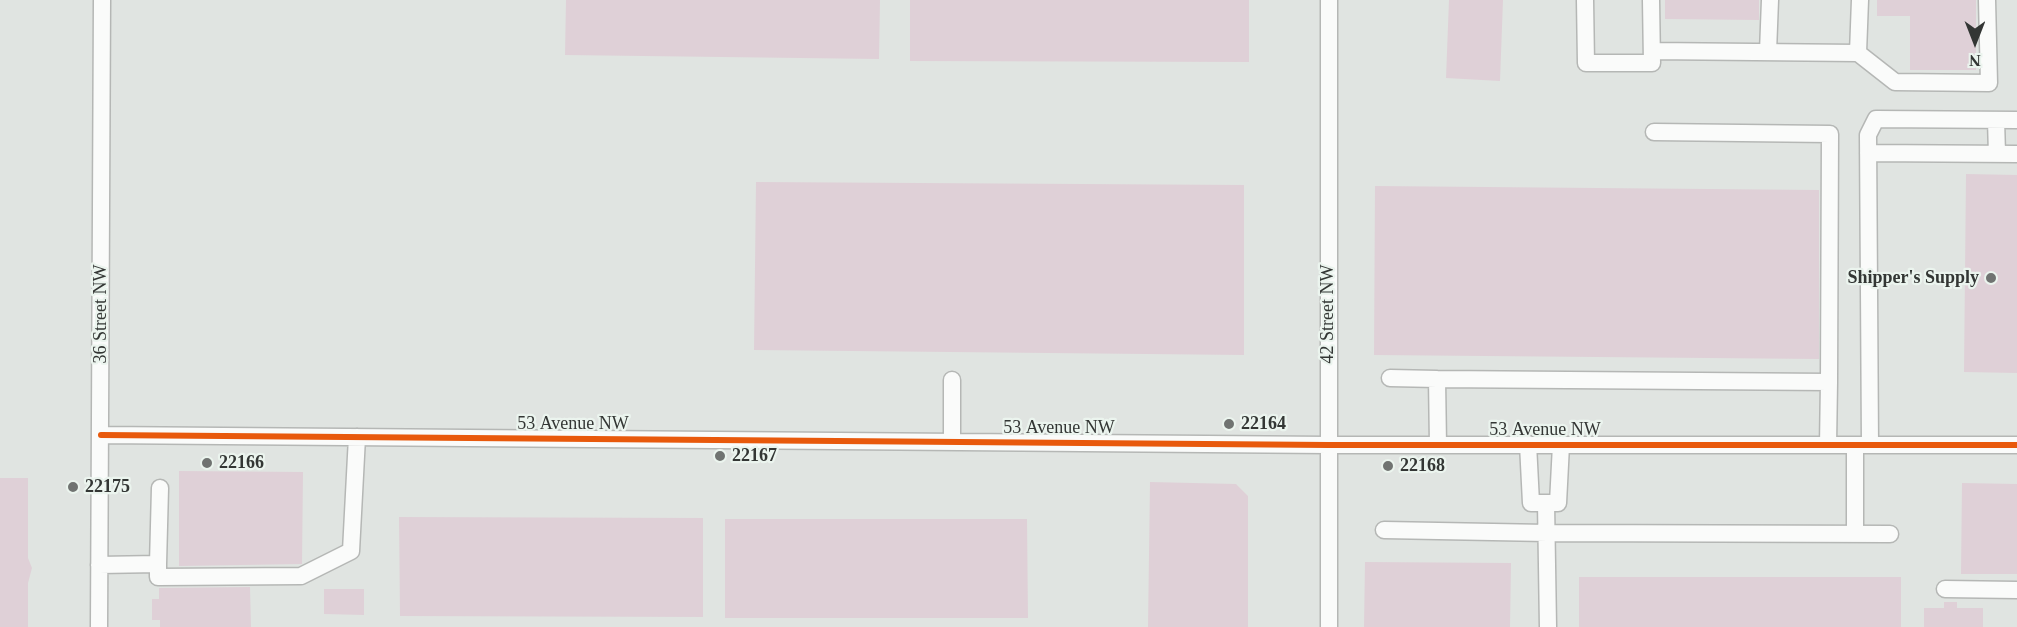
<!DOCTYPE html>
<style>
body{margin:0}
#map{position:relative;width:2017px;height:627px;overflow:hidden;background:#e0e4e1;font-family:Georgia,serif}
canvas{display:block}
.north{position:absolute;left:1945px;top:12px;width:60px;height:60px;-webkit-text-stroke:4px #ebf4ee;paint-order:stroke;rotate:180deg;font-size:16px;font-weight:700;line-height:24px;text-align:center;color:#333634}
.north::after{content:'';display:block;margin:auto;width:21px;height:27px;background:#333634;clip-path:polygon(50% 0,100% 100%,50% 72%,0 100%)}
</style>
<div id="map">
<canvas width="2017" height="627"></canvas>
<div class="north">N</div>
</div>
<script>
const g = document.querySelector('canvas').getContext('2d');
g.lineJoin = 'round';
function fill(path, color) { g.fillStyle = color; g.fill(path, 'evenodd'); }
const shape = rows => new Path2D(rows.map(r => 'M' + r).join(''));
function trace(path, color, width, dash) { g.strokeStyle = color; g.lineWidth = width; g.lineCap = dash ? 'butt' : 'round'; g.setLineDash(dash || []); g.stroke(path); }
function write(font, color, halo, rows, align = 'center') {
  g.font = font + ' Georgia,serif'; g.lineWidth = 4.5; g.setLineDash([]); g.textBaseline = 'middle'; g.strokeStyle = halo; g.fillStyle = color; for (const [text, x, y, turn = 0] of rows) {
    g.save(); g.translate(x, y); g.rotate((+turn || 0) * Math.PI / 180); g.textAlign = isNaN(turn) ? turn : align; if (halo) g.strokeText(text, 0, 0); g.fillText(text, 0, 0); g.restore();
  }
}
const building = shape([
 [566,0,880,0,879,59,565,55],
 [910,0,1249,0,1249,62,910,61],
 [1449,0,1503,0,1500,81,1446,78],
 [1665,0,1759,0,1759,20,1665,19],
 [1877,0,1976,0,1976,70,1910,70,1910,16,1877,16],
 [1966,174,2017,175,2017,373,1964,372],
 [756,182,1244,185,1244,355,754,350],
 [1375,186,1819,190,1819,359,1374,355],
 [179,471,303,472,302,564,179,566],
 [0,478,28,478,28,558,32,568,28,583,28,627,0,627],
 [1150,482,1236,484,1248,496,1248,627,1148,627],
 [1962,483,2017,484,2017,574,1961,574],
 [399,517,703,518,703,617,400,616],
 [725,519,1027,519,1028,618,725,618],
 [1365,562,1511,563,1510,627,1364,627],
 [1579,577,1901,577,1901,627,1579,627],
 [250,587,251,627,160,627,160,620,152,620,152,599,159,599,159,588],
 [324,589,364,589,364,615,324,614],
 [1944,602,1957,602,1957,608,1983,608,1983,627,1924,627,1924,608,1944,608]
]);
const minor = shape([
 [1585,0,1586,63,1652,63,1651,0],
 [1860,0,1858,53,1895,82,1989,83,1987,0],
 [1652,51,1858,53],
 [1768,52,1770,0],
 [1996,120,1997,154],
 [1654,132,1830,134,1829,382],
 [1868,153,2017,154],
 [1390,378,1437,379],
 [101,435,1328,445,2017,445],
 [952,442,952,380],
 [1528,444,1531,503,1558,503,1561,445],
 [1438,445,1437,379,1829,382,1828,445],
 [1855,445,1855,534],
 [1870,445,1868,135,1876,119,2017,120],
 [1546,503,1548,627],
 [1384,530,1547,533,1890,534],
 [158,564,158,577,301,576,351,551,357,437],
 [99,565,158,564,160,488],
 [1945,589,2017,590],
 [99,627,102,0],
 [1329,627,1329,0]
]);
const cycleway = shape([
 [101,435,1328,445,2017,445]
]);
const markers = [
 [1991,278,6,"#707371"],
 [1229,424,6,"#707371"],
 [720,456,6,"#707371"],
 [207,463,6,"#707371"],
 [1388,466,6,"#707371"],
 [73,487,6,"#707371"]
];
const poiNames = [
 ["Shipper's Supply",1979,278,"right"],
 ["22164",1241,424],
 ["22167",732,456],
 ["22166",219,463],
 ["22168",1400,466],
 ["22175",85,487]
];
const streetNames = [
 ["36 Street NW",101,314,-90],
 ["42 Street NW",1328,314,-90],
 ["53 Avenue NW",573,424],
 ["53 Avenue NW",1059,428],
 ["53 Avenue NW",1545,430]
];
fill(building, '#dfd0d7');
trace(minor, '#b5b7b5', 19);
trace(minor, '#fafbfa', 16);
trace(cycleway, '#e8590c', 6);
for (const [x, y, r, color] of markers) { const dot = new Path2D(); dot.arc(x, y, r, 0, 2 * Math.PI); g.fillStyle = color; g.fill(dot); trace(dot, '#ebf4ee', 2); }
write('bold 18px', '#333634', '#ebf4ee', poiNames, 'left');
write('18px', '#333634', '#ebf4ee', streetNames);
</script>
